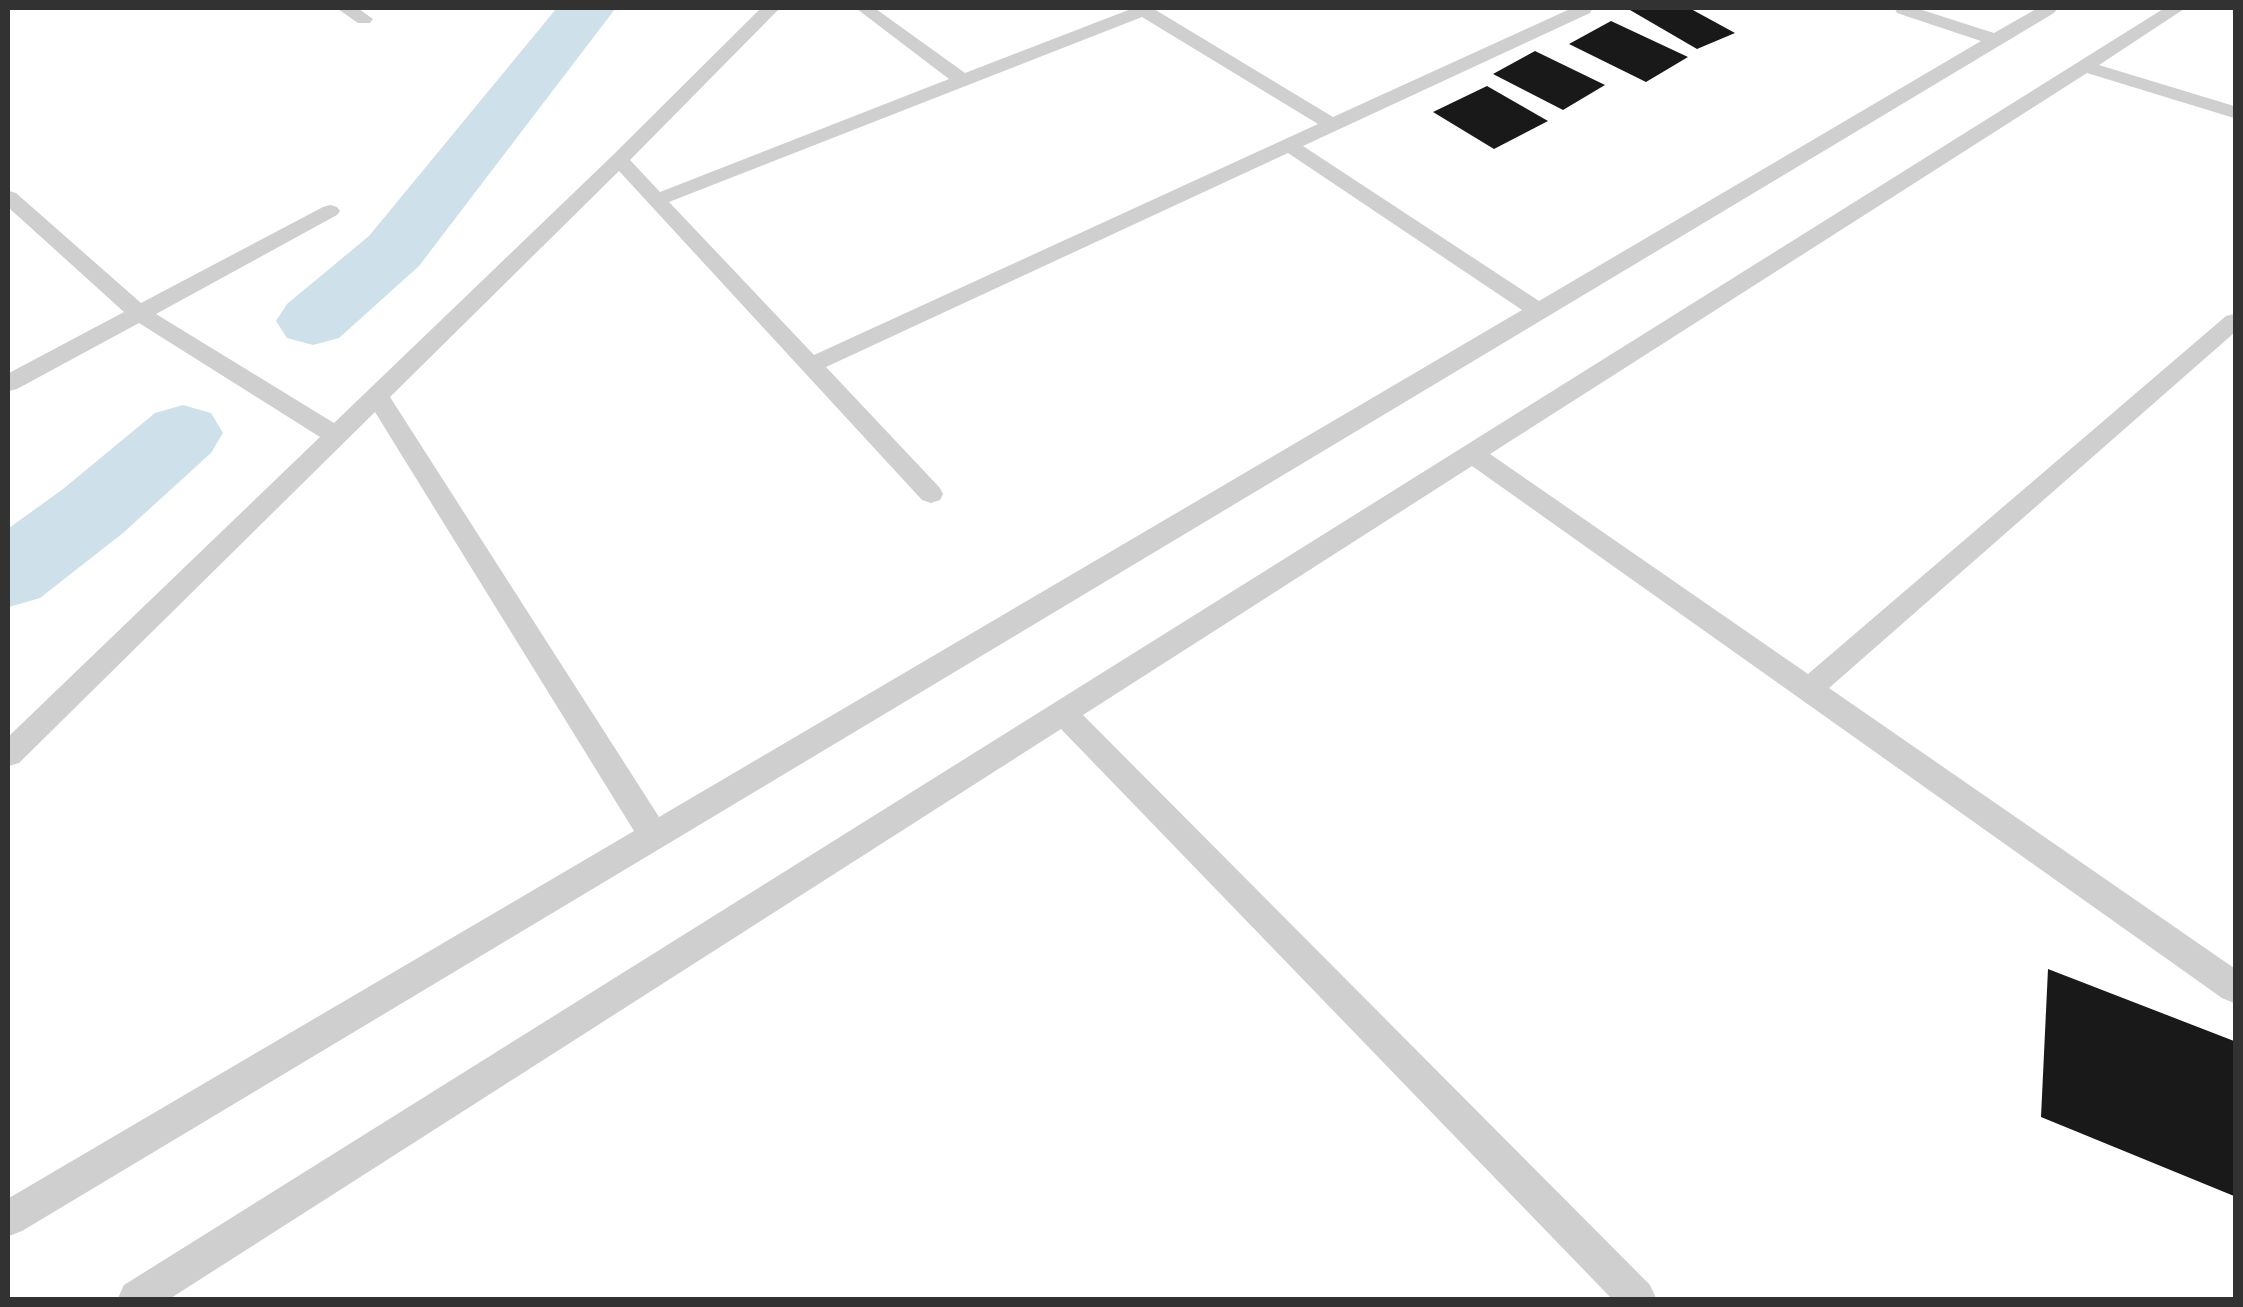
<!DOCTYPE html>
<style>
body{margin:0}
#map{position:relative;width:2243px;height:1307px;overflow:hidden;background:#fff;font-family:"Titillium Web",sans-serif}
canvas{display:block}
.frame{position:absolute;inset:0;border:10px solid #323232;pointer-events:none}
</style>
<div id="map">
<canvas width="2243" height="1307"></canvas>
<div class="frame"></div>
</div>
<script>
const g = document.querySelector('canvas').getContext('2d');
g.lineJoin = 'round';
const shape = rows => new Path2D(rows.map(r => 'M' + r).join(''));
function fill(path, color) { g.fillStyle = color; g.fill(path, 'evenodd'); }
const river = shape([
 [556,9,615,9,419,266,339,338,313,345,287,338,276,321,287,304,369,236,556,9],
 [183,405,211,413,223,433,211,453,123,533,40,598,9,607,9,528,63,489,155,413,183,405]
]);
const building = shape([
 [1633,9,1691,9,1735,33,1697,49,1630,10],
 [1611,21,1688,57,1646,82,1569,44],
 [1535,51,1605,85,1563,110,1493,74],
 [1487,86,1548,121,1494,149,1433,112],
 [2048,969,2234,1041,2234,1196,2041,1117]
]);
const minor = shape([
 [338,9,359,9,373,19,370,23,358,23,338,9],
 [760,9,779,9,630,160,660,192,949,79,857,9,876,9,965,73,1131,9,1154,9,1333,117,1570,9,1592,9,1590,13,1303,146,1539,301,1981,41,1897,13,1895,9,1919,9,1994,33,2036,9,2057,9,2054,13,22,1231,9,1236,9,1198,634,831,375,412,19,763,9,766,9,736,320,437,139,323,17,389,9,391,9,373,124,312,9,208,9,191,16,193,141,303,323,207,330,205,337,207,340,211,337,215,156,314,334,423,612,156,760,9],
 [1142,17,1318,124,814,355,669,202,1142,17],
 [1288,153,1522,310,659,817,390,397,619,171,922,500,931,503,940,500,943,494,940,488,826,367,1288,153],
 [2163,9,2184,9,2099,65,2234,106,2234,118,2087,73,1490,454,1808,674,2226,316,2234,314,2234,333,1829,688,2234,968,2234,1003,2222,998,1472,466,1083,715,1650,1285,1656,1298,1611,1298,1061,729,171,1298,118,1298,124,1285,2163,9]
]);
fill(river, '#cee0e9');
fill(building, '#191919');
fill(minor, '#cfcfcf');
</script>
